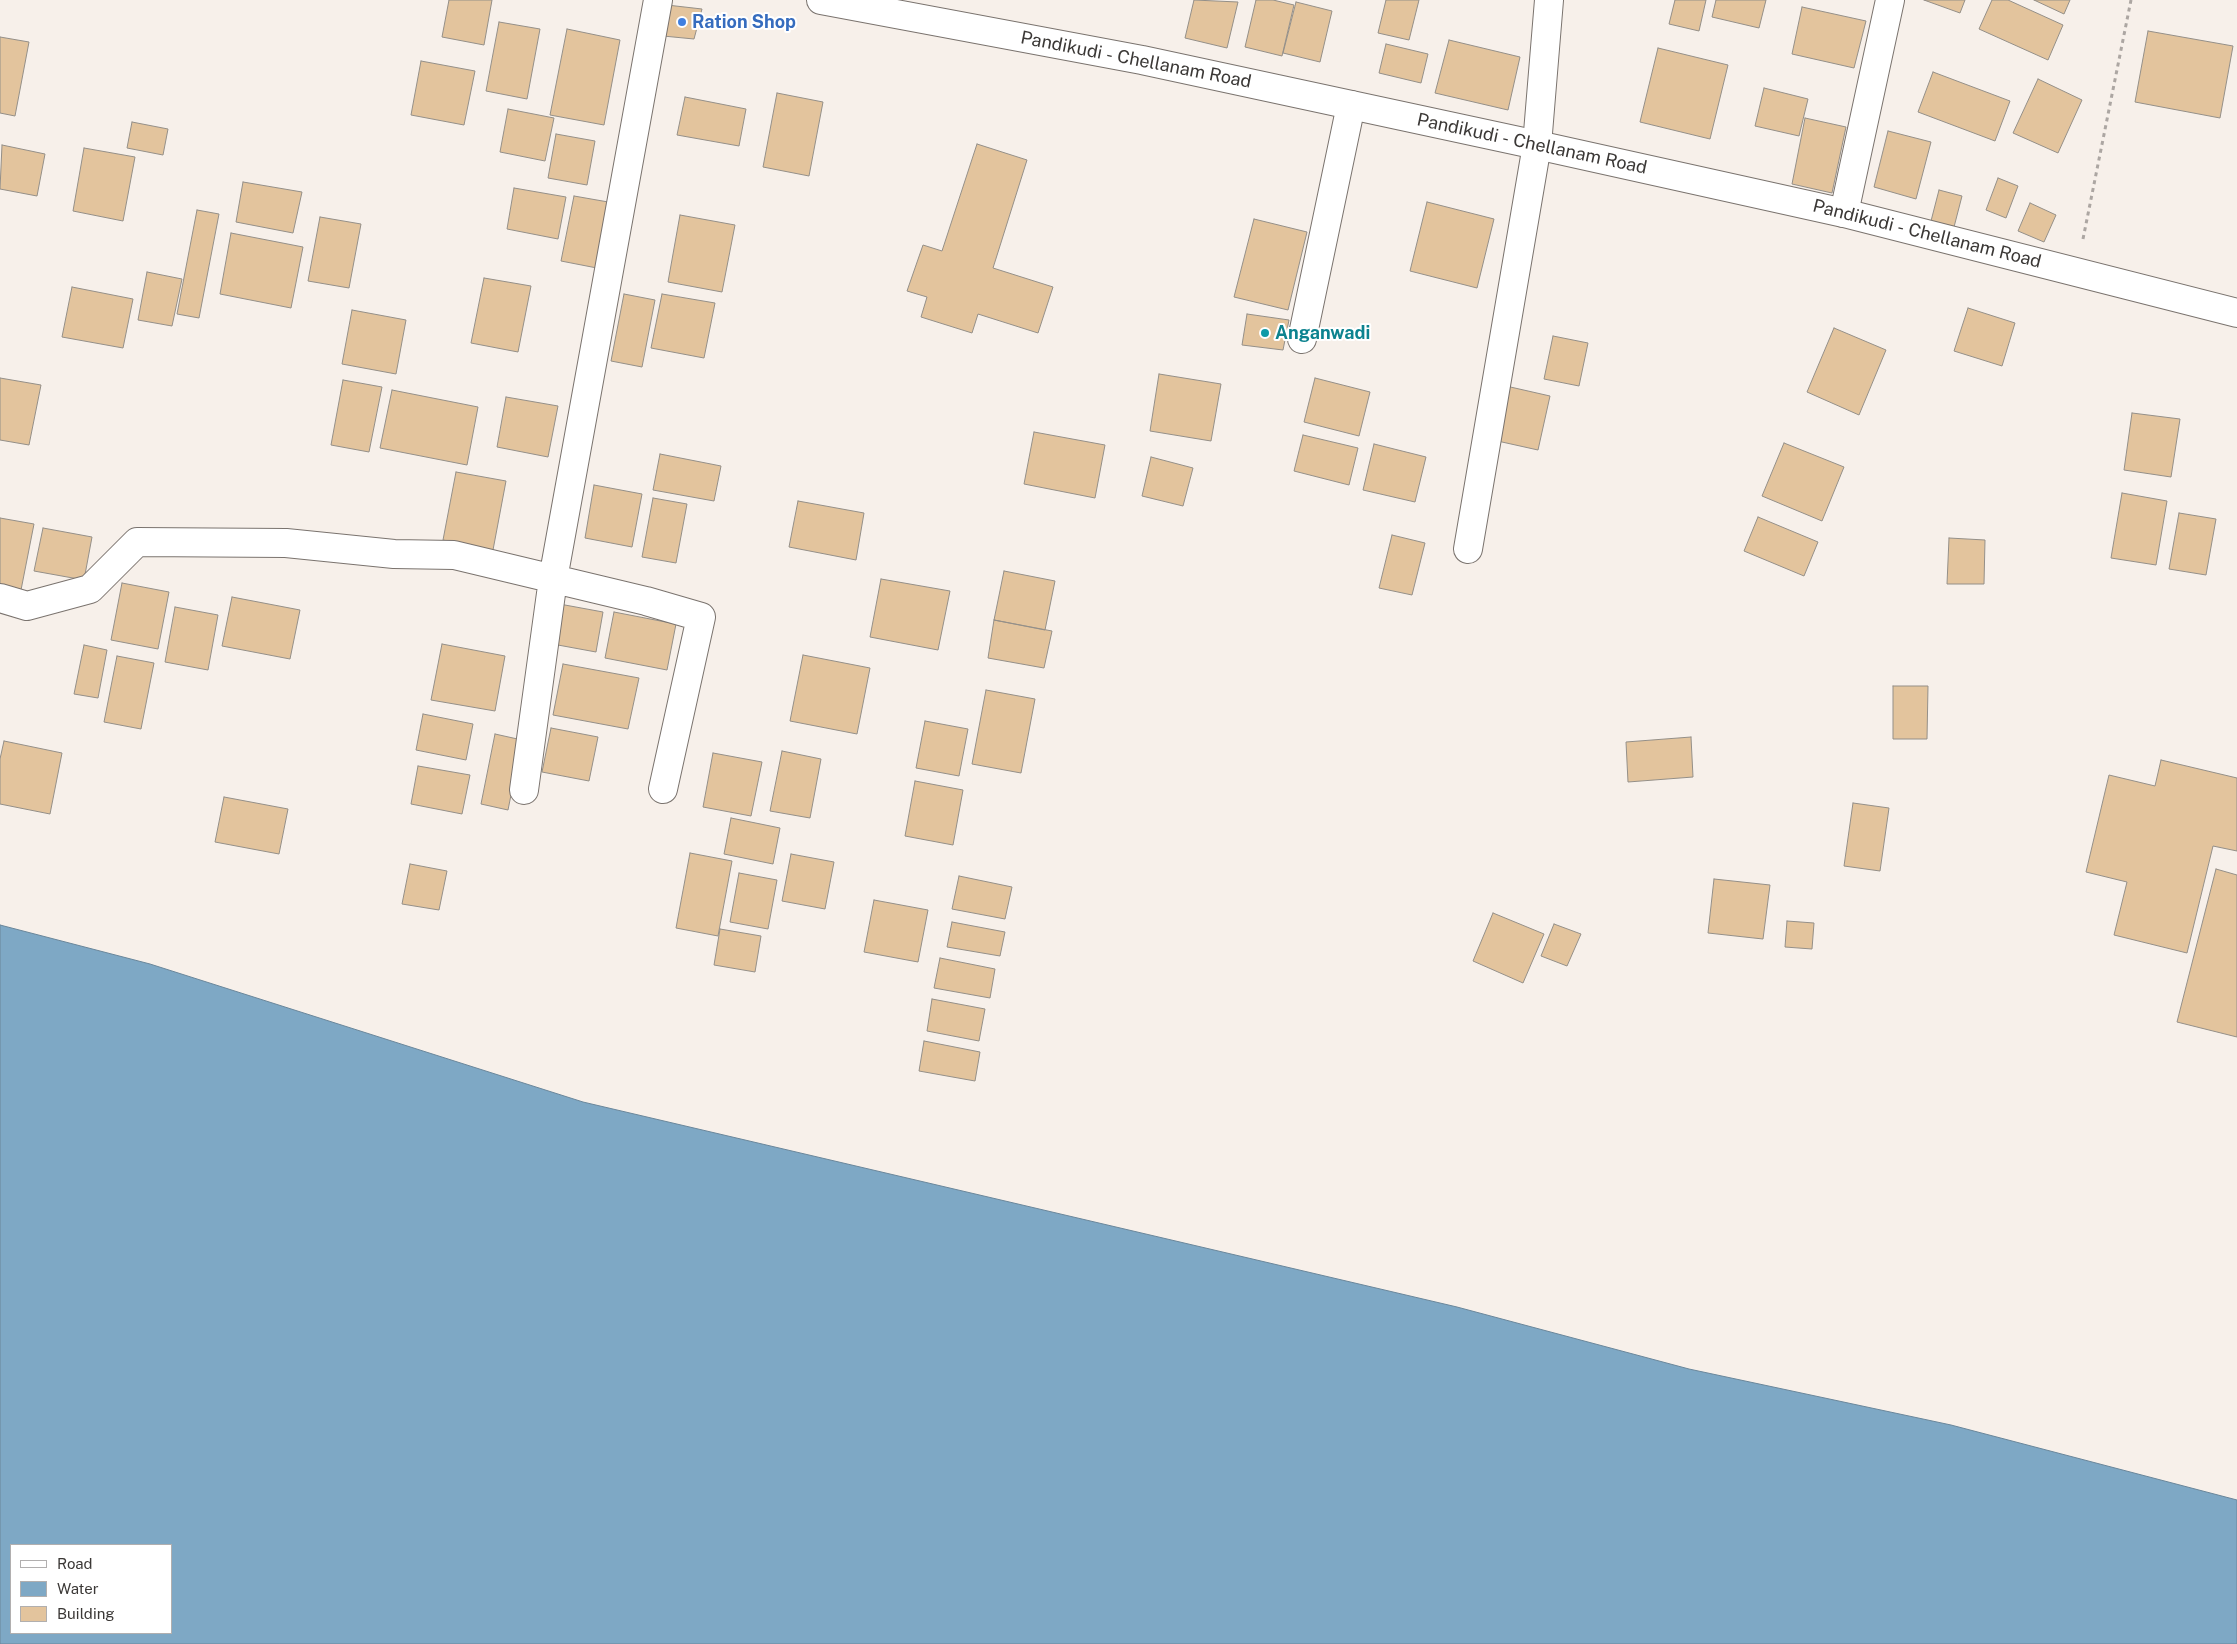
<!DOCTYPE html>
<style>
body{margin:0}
#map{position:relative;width:2237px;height:1644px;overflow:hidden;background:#f7f0ea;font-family:"Public Sans",sans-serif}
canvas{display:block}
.legend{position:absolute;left:10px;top:1544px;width:162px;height:90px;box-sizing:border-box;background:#fff;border:1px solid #b1afaf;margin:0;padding:6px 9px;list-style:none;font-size:15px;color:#3b3836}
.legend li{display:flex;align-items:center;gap:10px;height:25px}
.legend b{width:25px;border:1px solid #b1afaf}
</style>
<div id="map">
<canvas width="2237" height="1644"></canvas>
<ul class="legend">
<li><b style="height:6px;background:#fff"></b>Road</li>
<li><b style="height:14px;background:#7ea8c5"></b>Water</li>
<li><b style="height:14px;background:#e3c49d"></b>Building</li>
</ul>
</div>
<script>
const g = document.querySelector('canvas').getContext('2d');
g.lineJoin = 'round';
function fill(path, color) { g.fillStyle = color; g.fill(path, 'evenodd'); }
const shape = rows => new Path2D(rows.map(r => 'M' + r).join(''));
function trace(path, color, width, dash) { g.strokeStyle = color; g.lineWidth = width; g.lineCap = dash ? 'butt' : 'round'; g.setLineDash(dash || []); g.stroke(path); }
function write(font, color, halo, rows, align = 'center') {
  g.font = font + ' "Public Sans",sans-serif'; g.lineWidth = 4; g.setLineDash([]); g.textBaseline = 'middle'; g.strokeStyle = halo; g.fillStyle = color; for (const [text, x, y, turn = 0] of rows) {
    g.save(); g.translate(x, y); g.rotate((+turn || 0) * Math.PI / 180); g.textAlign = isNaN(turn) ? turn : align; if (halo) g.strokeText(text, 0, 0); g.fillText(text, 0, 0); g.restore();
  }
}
const water = shape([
 [0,925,150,964,583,1102,1457,1307,1689,1369,1951,1425,2237,1500,2237,1644,0,1644,0,925],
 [11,1545,171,1545,171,1633,11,1633,11,1545]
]);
const building = shape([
 [449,0,492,0,484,45,442,37,449,0],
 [1194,0,1238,2,1227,48,1185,38,1194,0],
 [1256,0,1273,0,1294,5,1282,56,1245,47,1256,0],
 [1386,0,1419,0,1409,40,1378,33,1386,0],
 [1675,0,1706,0,1699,31,1669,24,1675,0],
 [1716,0,1766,0,1759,28,1712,17,1716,0],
 [1924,0,1965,0,1960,13,1924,0],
 [1992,0,2008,0,2063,25,2048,60,1979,29,1992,0],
 [2034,0,2070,0,2064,14,2034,0],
 [1296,2,1332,11,1320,62,1283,53,1296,2],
 [667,5,702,9,694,39,663,36,667,5],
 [1802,7,1866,21,1854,68,1792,54,1802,7],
 [499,22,540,29,527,99,486,91,499,22],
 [567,29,620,40,604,125,550,115,567,29],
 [2148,31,2233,46,2220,118,2135,102,2148,31],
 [0,37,29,42,15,116,0,113,0,37],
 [1449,40,1520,57,1508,110,1435,93,1449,40],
 [1386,44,1428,54,1421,83,1379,73,1386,44],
 [1658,48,1728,65,1710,139,1640,122,1658,48],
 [421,61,475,71,464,125,411,115,421,61],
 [1933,72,2010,101,1995,141,1918,112,1933,72],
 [2038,79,2082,100,2058,153,2013,133,2038,79],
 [1764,88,1808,99,1799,136,1755,126,1764,88],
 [777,93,823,102,809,176,763,167,777,93],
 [685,97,746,109,739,146,677,135,685,97],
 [508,109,554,118,545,161,500,152,508,109],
 [1805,118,1846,127,1832,193,1792,184,1805,118],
 [132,122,168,129,163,155,127,148,132,122],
 [1888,131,1931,142,1916,199,1874,187,1888,131],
 [556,134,595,141,587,185,548,178,556,134],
 [977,144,1027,160,993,268,1053,287,1038,333,978,314,972,333,921,317,927,297,907,291,923,245,942,251,977,144],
 [2,145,45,154,37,196,0,189,2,145],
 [84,148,135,157,123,221,73,211,84,148],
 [1998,178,2018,186,2006,218,1986,210,1998,178],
 [243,182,302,192,293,233,236,222,243,182],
 [514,188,566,197,558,239,507,229,514,188],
 [1939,190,1962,196,1954,227,1931,221,1939,190],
 [574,196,614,203,602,269,561,261,574,196],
 [1427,202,1494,219,1477,288,1410,271,1427,202],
 [2030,203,2056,215,2044,242,2018,231,2030,203],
 [197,210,219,214,199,318,177,314,197,210],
 [680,215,735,225,722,292,668,282,680,215],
 [320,217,361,224,349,288,308,281,320,217],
 [1254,219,1307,232,1288,310,1234,297,1254,219],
 [231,233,303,247,291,308,220,294,231,233],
 [147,272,182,279,172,326,138,320,147,272],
 [484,278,531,286,518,352,471,343,484,278],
 [72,287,133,299,123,348,62,337,72,287],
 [624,294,655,300,642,367,611,361,624,294],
 [662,294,715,303,704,358,651,348,662,294],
 [1968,308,2015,323,2002,366,1954,351,1968,308],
 [352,310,406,320,396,374,342,364,352,310],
 [1247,314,1289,320,1283,350,1242,345,1247,314],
 [1834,328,1886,350,1859,415,1807,392,1834,328],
 [1553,336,1588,343,1579,386,1544,379,1553,336],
 [1159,374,1221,384,1211,441,1150,431,1159,374],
 [0,378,41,385,29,445,0,440,0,378],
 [1315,378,1370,392,1359,436,1304,422,1315,378],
 [343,380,382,387,369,452,331,445,343,380],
 [1506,386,1550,396,1538,450,1493,440,1506,386],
 [392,390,478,407,467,465,380,448,392,390],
 [506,397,558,406,548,457,497,447,506,397],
 [2132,413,2180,419,2171,477,2124,470,2132,413],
 [1034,432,1105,445,1095,498,1024,484,1034,432],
 [1303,435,1358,448,1349,485,1294,471,1303,435],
 [1784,443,1844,467,1822,521,1762,496,1784,443],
 [1374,444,1426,457,1415,502,1363,490,1374,444],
 [660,454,721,466,714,501,653,490,660,454],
 [1151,457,1193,468,1183,506,1142,496,1151,457],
 [456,472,506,481,493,550,443,540,456,472],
 [594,485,642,494,632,547,585,538,594,485],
 [2122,493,2167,501,2156,565,2111,558,2122,493],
 [653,498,687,504,676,563,642,557,653,498],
 [798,501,864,513,856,560,789,547,798,501],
 [2179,513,2216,519,2206,575,2169,569,2179,513],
 [1758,517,1818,542,1804,576,1744,551,1758,517],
 [0,518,34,524,21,590,0,585,0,518],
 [43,528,92,537,84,580,34,571,43,528],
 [1392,535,1425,543,1412,595,1379,588,1392,535],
 [1949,538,1985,540,1984,584,1947,584,1949,538],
 [1004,571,1055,581,1045,630,994,620,1004,571],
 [881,579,950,591,938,650,870,637,881,579],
 [122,583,169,592,158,649,111,640,122,583],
 [232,597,300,610,290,659,222,646,232,597],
 [554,603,603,612,596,652,547,643,554,603],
 [175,607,218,615,208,670,165,662,175,607],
 [614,612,676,624,667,670,605,658,614,612],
 [994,620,1052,631,1044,668,988,658,994,620],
 [442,644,505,656,495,711,431,700,442,644],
 [84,645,107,650,98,698,74,694,84,645],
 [803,655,870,668,857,734,790,721,803,655],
 [117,656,154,663,141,729,104,722,117,656],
 [563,664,639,678,628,729,553,715,563,664],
 [1893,686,1928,686,1927,739,1893,739,1893,686],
 [986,690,1035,699,1021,773,972,764,986,690],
 [423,714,473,724,466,760,416,750,423,714],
 [925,721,968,729,959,776,916,768,925,721],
 [551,728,598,737,589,781,542,772,551,728],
 [495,734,522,740,508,810,481,804,495,734],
 [1691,737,1693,777,1628,782,1626,742,1691,737],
 [4,741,62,753,50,814,0,804,0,759,4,741],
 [782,751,821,759,810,818,770,811,782,751],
 [713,753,762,762,751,816,703,807,713,753],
 [2161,760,2237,778,2237,851,2213,846,2187,953,2114,935,2127,882,2086,872,2109,775,2155,786,2161,760],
 [418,766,470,775,462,814,411,804,418,766],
 [915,781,963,790,953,845,905,836,915,781],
 [224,797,288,809,279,854,215,842,224,797],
 [1853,803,1889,808,1880,871,1844,866,1853,803],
 [731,818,780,828,773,864,724,854,731,818],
 [690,853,732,861,718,936,676,928,690,853],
 [791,854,834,862,825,909,782,901,791,854],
 [410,864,447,871,439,910,402,904,410,864],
 [2216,869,2237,875,2237,1037,2177,1022,2216,869],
 [739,873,777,880,768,929,730,922,739,873],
 [959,876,1012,887,1005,919,952,909,959,876],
 [1714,879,1770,885,1763,939,1708,933,1714,879],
 [874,900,928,910,918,962,864,952,874,900],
 [1493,913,1544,934,1523,983,1473,961,1493,913],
 [1787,921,1814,923,1812,949,1785,947,1787,921],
 [952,922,1005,932,1000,956,947,947,952,922],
 [1554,924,1581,934,1567,966,1541,956,1554,924],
 [720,929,761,936,755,972,714,965,720,929],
 [940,958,995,969,990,998,934,988,940,958],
 [932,999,985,1009,979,1041,927,1031,932,999],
 [924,1041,980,1052,975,1081,919,1071,924,1041]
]);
const path = shape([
 [2083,239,2131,0]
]);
const minor = shape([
 [1844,213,1890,0],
 [1302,339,1351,105],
 [1468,549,1537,145,1549,0],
 [0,598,27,606,90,589,137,542,286,543,394,554,454,555,646,601,701,617,663,789],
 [524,790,553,579,658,0]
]);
const primary = shape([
 [821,0,1142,60,1537,145,1844,213,2237,313]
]);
const markers = [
 [682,22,5,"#3f7fe0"],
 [1265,333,5,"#0f9aa8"]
];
const shopNames = [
 ["Ration Shop",692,22]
];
const streetNames = [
 ["Pandikudi - Chellanam Road",1136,60,11],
 ["Pandikudi - Chellanam Road",1532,144,12],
 ["Pandikudi - Chellanam Road",1927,234,14]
];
const cultureNames = [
 ["Anganwadi",1275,333]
];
fill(water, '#7ea8c5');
trace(water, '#6a869a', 1);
fill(building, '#e3c49d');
trace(building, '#948f88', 1);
trace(minor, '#7a736e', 30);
trace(primary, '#7a736e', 30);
trace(path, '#aca6a2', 3, [4, 4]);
trace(minor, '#fff', 28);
trace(primary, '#fff', 28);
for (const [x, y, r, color] of markers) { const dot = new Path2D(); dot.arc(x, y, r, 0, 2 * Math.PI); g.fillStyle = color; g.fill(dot); trace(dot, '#fff', 2); }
write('bold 18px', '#366cbe', '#fff', shopNames, 'left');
write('18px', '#3b3836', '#fff', streetNames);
write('bold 18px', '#0d838f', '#fff', cultureNames, 'left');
</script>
